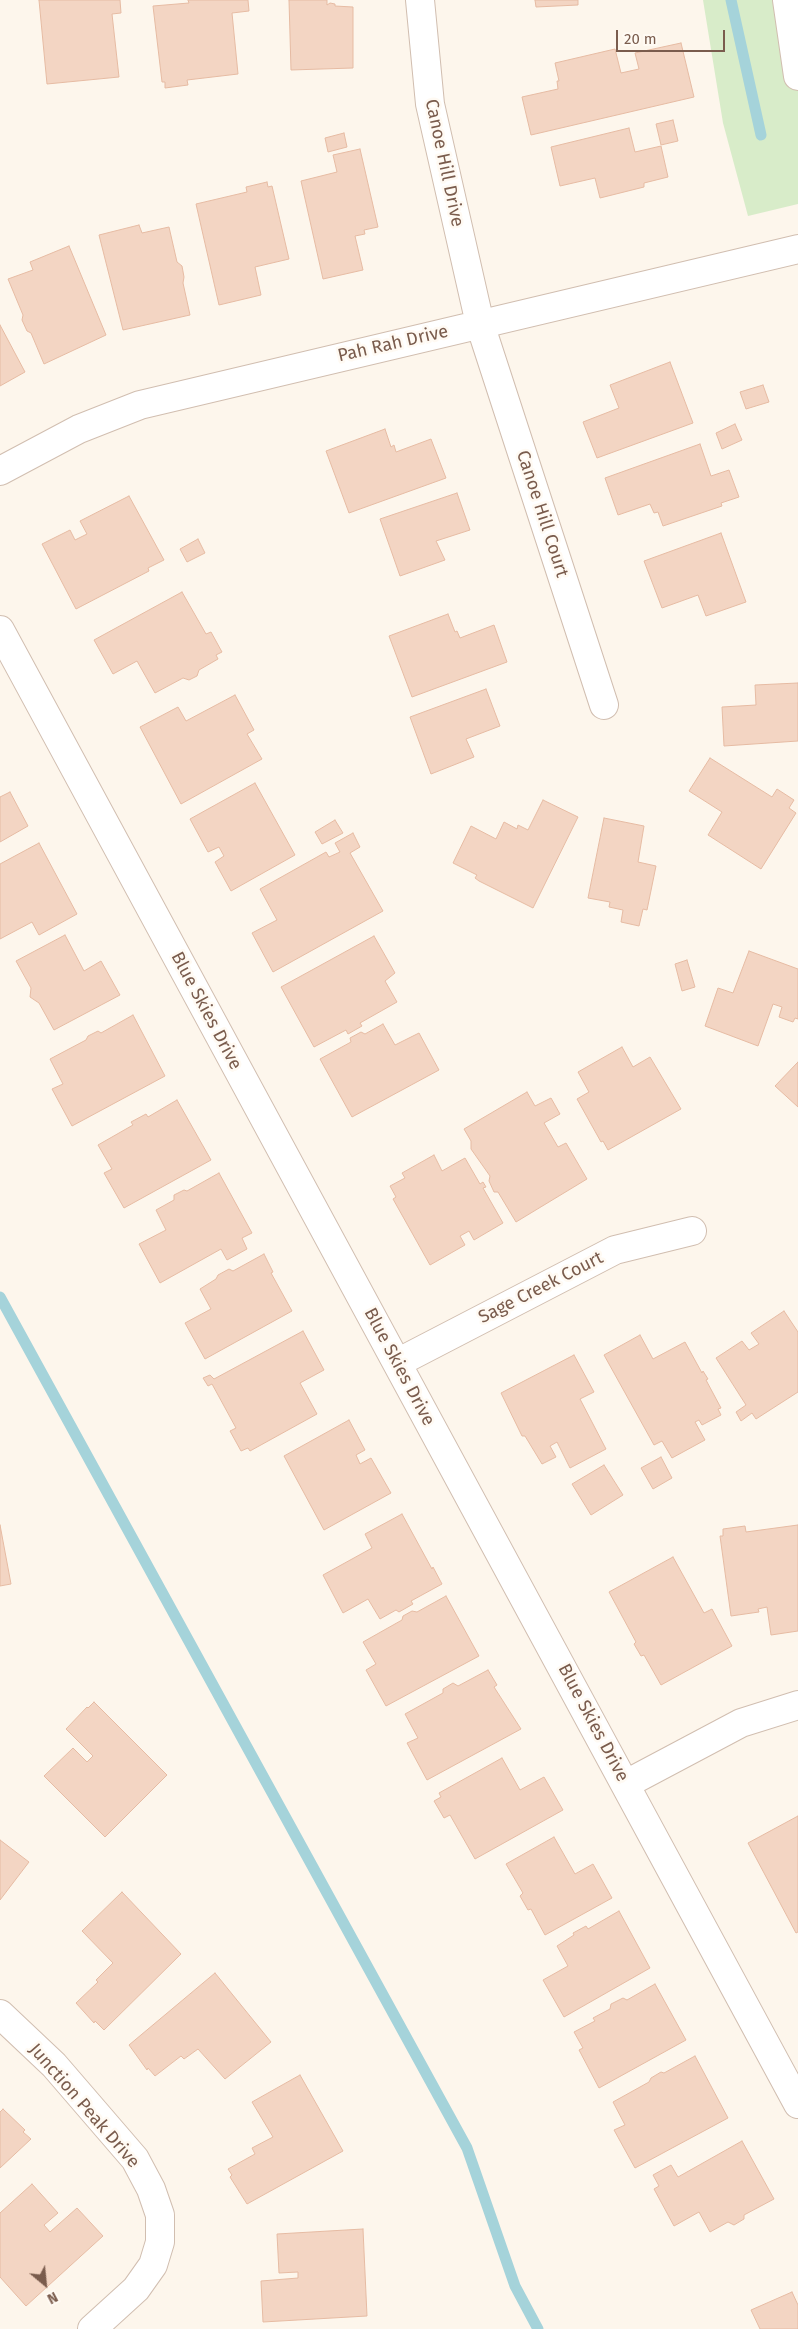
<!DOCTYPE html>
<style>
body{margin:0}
#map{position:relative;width:798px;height:2329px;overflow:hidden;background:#fdf6ec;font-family:"Fira Sans",sans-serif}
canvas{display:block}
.north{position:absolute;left:20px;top:2259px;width:50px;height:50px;-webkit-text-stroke:4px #fffaf3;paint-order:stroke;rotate:152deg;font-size:14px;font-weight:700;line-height:20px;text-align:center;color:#7a5c4d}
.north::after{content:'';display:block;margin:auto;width:18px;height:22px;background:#7a5c4d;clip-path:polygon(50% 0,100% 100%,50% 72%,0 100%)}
.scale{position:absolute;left:616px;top:30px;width:109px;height:22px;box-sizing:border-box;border:2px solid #7a5c4d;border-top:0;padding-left:6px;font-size:15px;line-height:18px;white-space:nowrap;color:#7a5c4d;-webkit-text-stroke:4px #fffaf3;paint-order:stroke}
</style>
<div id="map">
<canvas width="798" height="2329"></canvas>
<div class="north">N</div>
<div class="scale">20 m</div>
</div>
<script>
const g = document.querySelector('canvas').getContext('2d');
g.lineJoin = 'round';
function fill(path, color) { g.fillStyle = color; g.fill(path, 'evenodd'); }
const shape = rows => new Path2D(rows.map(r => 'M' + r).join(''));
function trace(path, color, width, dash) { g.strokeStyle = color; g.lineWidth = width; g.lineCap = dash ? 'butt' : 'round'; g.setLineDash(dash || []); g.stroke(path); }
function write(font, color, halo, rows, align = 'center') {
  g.font = font + ' "Fira Sans",sans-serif'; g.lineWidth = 5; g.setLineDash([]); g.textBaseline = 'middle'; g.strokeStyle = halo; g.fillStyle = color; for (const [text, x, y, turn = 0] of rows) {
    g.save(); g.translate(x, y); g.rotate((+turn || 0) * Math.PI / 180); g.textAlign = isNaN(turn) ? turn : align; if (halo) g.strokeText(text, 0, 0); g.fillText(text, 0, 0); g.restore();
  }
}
const green = shape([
 [703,0,798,0,798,204,748,216,723,123]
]);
const stream = shape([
 [731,0,761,135],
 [0,1297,467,2148,515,2286,538,2329]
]);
const building = shape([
 [39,0,120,0,121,13,112,14,119,77,47,84,39,0],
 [188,0,248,0,249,11,232,13,238,74,187,80,188,85,165,88,165,82,162,82,153,6,189,3,188,0],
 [289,0,327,0,327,5,330,3,335,4,335,6,353,7,353,68,291,70,289,0],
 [535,0,578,0,578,5,536,7,535,0],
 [681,43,694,97,531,135,522,97,558,89,557,81,559,81,555,63,615,49,621,73,639,69,635,53,681,43],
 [673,120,678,141,661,145,656,124,673,120],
 [629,128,635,152,661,146,668,177,644,183,644,187,600,198,595,178,560,186,551,147,629,128],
 [344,133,347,147,328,152,325,138,344,133],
 [360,149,378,227,364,230,365,234,355,236,363,270,323,279,301,181,337,172,333,155,360,149],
 [267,182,268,187,272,186,289,259,255,267,261,295,219,305,196,204,247,192,246,187,267,182],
 [139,225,142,233,169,227,177,262,182,266,184,277,183,283,190,315,123,330,99,235,139,225],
 [69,246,106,335,44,364,31,333,27,331,22,320,23,315,8,279,33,270,30,262,69,246],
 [0,325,25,372,0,386,0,325],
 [670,362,693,423,597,458,583,422,619,408,610,385,670,362],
 [763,385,769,402,746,409,740,392,763,385],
 [735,424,742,440,722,449,716,433,735,424],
 [385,429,391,447,394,445,396,452,431,439,446,478,349,513,326,451,385,429],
 [700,444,711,476,729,470,739,497,721,503,722,506,663,526,658,512,654,513,650,504,618,515,605,478,700,444],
 [457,493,470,530,436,541,445,560,400,576,380,519,457,493],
 [129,496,164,560,148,568,149,571,76,609,42,544,70,530,75,540,87,534,80,521,129,496],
 [721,533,746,602,706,616,698,595,662,608,644,561,721,533],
 [198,539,205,553,187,562,180,549,198,539],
 [182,592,206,634,211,632,222,652,216,655,218,659,199,670,197,676,189,680,183,678,155,693,137,661,113,674,94,640,182,592],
 [448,614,455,632,457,631,460,638,494,625,507,662,412,697,389,636,448,614],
 [798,683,798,741,724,746,722,707,756,705,755,685,798,683],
 [486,689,500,726,466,739,474,757,431,774,410,717,486,689],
 [235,695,254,730,247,734,262,759,181,804,140,727,178,707,186,721,235,695],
 [710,758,772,797,777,789,794,800,789,808,796,813,761,869,708,835,722,812,689,791,710,758],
 [255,783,295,855,231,891,215,862,224,856,219,847,208,852,190,819,255,783],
 [10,792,28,826,0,842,0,797,10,792],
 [543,800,578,817,533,908,479,881,475,878,477,875,453,863,471,826,496,839,504,822,517,829,518,825,528,830,543,800],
 [604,818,644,826,638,862,656,866,647,910,643,909,639,926,621,922,623,910,609,907,610,902,588,898,604,818],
 [335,820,343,833,322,844,315,832,335,820],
 [353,833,360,847,350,853,383,911,273,972,252,933,277,920,260,889,326,852,329,857,340,852,335,843,353,833],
 [39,843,77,914,39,935,32,922,0,939,0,864,39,843],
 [65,935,84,971,101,961,120,995,54,1030,39,1003,30,997,31,988,16,961,65,935],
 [374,936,395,973,385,981,397,1002,360,1023,362,1026,348,1034,346,1030,314,1047,281,987,374,936],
 [749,951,798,969,798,1019,795,1018,793,1022,779,1017,782,1007,773,1004,758,1046,705,1026,718,988,733,993,749,951],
 [687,960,695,987,682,991,675,964,687,960],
 [133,1015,165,1076,72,1126,52,1089,63,1084,50,1059,86,1040,88,1036,98,1031,101,1033,133,1015],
 [383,1024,395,1045,419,1033,439,1070,352,1117,320,1059,351,1042,350,1038,361,1032,365,1034,383,1024],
 [622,1047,633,1067,650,1057,681,1109,608,1150,603,1141,601,1142,577,1099,589,1092,578,1072,622,1047],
 [798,1062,798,1107,775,1086,798,1062],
 [527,1092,535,1106,551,1098,560,1114,544,1123,558,1147,566,1143,587,1179,516,1222,498,1192,494,1192,489,1181,490,1176,471,1149,471,1141,464,1129,527,1092],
 [177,1100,211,1160,124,1208,104,1173,112,1169,98,1145,133,1125,131,1122,146,1114,148,1117,177,1100],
 [434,1155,442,1171,465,1158,480,1184,483,1182,486,1187,483,1188,503,1223,474,1240,469,1231,460,1236,465,1245,430,1265,393,1199,396,1197,390,1186,405,1178,402,1173,434,1155],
 [219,1173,252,1233,242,1238,247,1249,227,1260,221,1249,160,1283,139,1244,166,1230,156,1210,174,1200,174,1195,184,1190,187,1191,219,1173],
 [264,1254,273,1272,271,1273,292,1311,205,1359,185,1323,211,1309,200,1289,216,1279,218,1275,229,1269,233,1271,264,1254],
 [784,1311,798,1332,798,1392,756,1419,752,1413,741,1421,736,1412,746,1405,716,1358,742,1341,749,1350,759,1344,751,1333,784,1311],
 [303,1331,324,1370,300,1383,317,1414,250,1451,248,1448,241,1451,230,1431,236,1428,212,1384,208,1386,203,1378,210,1375,214,1379,303,1331],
 [640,1335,653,1359,685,1342,702,1373,703,1371,708,1379,706,1380,721,1408,718,1409,721,1415,702,1425,699,1420,695,1422,705,1440,672,1458,662,1441,654,1445,604,1355,640,1335],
 [574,1355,594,1392,580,1399,606,1449,570,1468,557,1442,550,1446,556,1457,542,1464,525,1436,522,1436,501,1393,574,1355],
 [349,1420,365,1450,356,1455,360,1464,371,1458,391,1493,324,1530,284,1456,349,1420],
 [661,1457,672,1478,653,1489,641,1468,661,1457],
 [604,1465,623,1495,591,1515,572,1484,604,1465],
 [402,1514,432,1569,433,1567,442,1584,411,1601,413,1604,399,1612,396,1610,380,1619,368,1599,343,1613,323,1575,372,1548,365,1534,402,1514],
 [0,1525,11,1584,0,1586,0,1525],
 [798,1525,798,1631,771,1635,767,1607,758,1609,759,1612,731,1616,720,1536,723,1536,723,1529,745,1526,746,1532,798,1525],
 [673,1557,704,1613,712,1609,732,1646,661,1685,644,1655,641,1656,634,1644,636,1642,609,1592,673,1557],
 [446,1596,479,1656,386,1706,366,1670,376,1664,363,1642,402,1620,403,1616,412,1611,417,1612,446,1596],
 [488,1670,497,1685,494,1687,521,1729,427,1780,407,1743,418,1738,405,1714,443,1693,443,1689,453,1683,458,1686,488,1670],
 [94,1702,167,1775,105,1837,44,1776,73,1748,87,1762,93,1756,66,1729,87,1707,88,1708,94,1702],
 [502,1758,520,1790,544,1777,563,1810,475,1859,450,1815,444,1818,434,1801,441,1797,439,1793,502,1758],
 [798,1816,798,1932,796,1933,748,1843,798,1816],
 [554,1837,575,1874,593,1864,612,1898,545,1935,531,1909,528,1910,520,1896,523,1893,506,1864,554,1837],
 [0,1840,29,1862,0,1900,0,1840],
 [122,1892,181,1954,104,2030,95,2021,94,2023,76,2003,98,1982,96,1980,113,1963,82,1931,122,1892],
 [619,1911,650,1968,564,2017,543,1980,568,1966,557,1946,574,1935,573,1933,586,1926,588,1929,619,1911],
 [215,1973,271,2042,225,2079,198,2049,184,2059,181,2056,155,2076,148,2068,147,2070,129,2045,215,1973],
 [655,1984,686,2040,599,2088,579,2050,583,2048,574,2032,595,2021,593,2018,610,2009,611,2004,623,1998,627,2000,655,1984],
 [695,2056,728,2118,635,2168,614,2130,625,2125,613,2102,649,2082,651,2078,661,2072,664,2073,695,2056],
 [300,2075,343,2151,247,2204,230,2177,232,2175,228,2169,255,2154,252,2148,273,2137,252,2102,300,2075],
 [3,2109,25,2130,23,2132,31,2139,0,2168,0,2112,3,2109],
 [742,2141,774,2199,744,2215,744,2219,734,2225,728,2222,710,2232,699,2212,674,2226,654,2189,659,2186,653,2175,671,2165,678,2177,742,2141],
 [32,2184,58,2213,44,2225,50,2232,77,2208,103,2236,26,2306,0,2277,0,2213,32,2184],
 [363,2229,367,2316,263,2322,261,2281,298,2278,298,2272,279,2273,277,2234,363,2229],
 [792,2292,798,2305,798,2329,760,2329,751,2310,792,2292]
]);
const minor = shape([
 [420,0,430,104,480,324,604,705],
 [787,0,798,76],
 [0,471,79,429,140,405,798,249],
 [0,630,798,2104],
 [397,1363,615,1250,692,1231],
 [626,1784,741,1723,798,1705],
 [0,2014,54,2065,135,2159,151,2189,160,2215,160,2242,153,2265,136,2289,92,2329]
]);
const streetNames = [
 ["Canoe Hill Drive",444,163,78],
 ["Pah Rah Drive",393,344,-13],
 ["Canoe Hill Court",542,514,72],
 ["Blue Skies Drive",206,1011,62],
 ["Sage Creek Court",541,1288,-27],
 ["Blue Skies Drive",399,1367,62],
 ["Blue Skies Drive",593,1723,62],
 ["Junction Peak Drive",84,2106,49]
];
fill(green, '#d8ecc9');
trace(stream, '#a5d3da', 11);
fill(building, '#f3d5c3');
trace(building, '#e6bba3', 1);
trace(minor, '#d1beb0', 30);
trace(minor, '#fff', 28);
write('18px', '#7a5c4d', '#fffaf3', streetNames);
</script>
